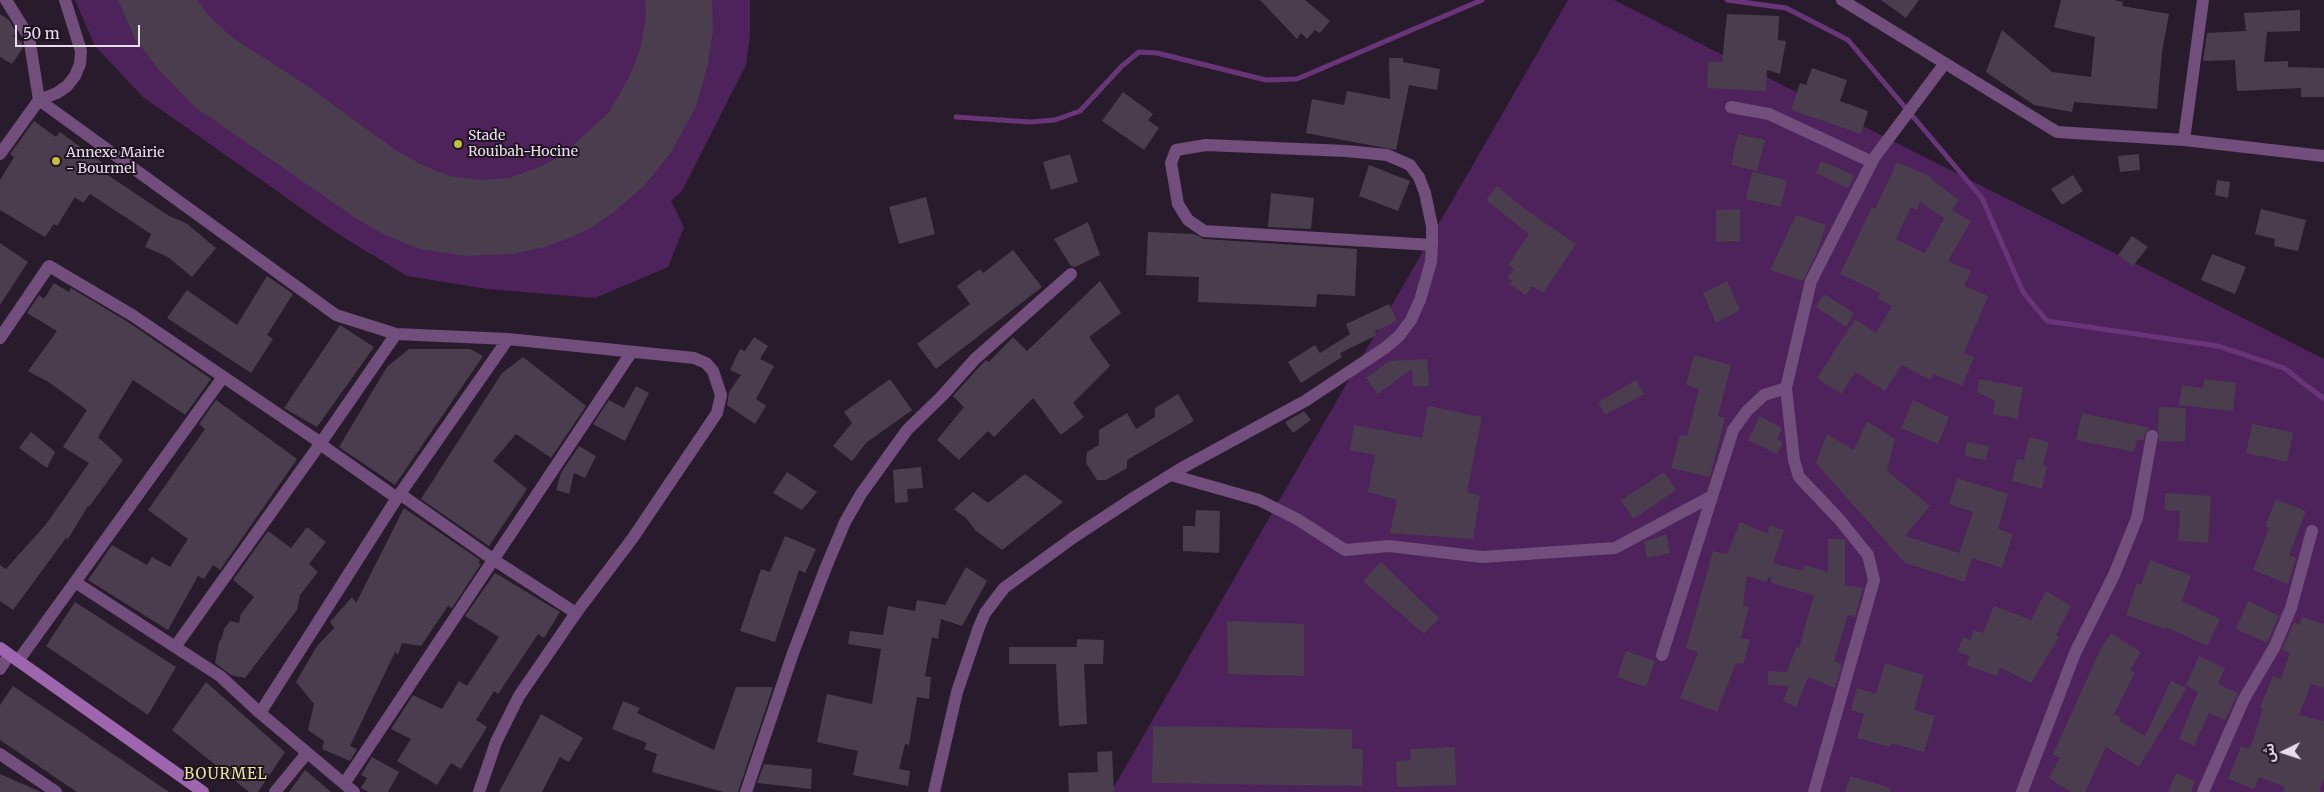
<!DOCTYPE html>
<meta charset="utf-8">
<style>
body{margin:0}
#map{position:relative;width:2324px;height:792px;overflow:hidden;background:#281c2c;font-family:Merriweather,"Noto Sans Arabic",serif}
canvas{display:block}
.north{position:absolute;left:2259px;top:727px;width:50px;height:50px;-webkit-text-stroke:4px #1f1322;paint-order:stroke;rotate:266deg;font-size:14px;font-weight:700;line-height:20px;text-align:center;color:#e6dee9}
.north::after{content:'';display:block;margin:auto;width:18px;height:22px;background:#e6dee9;clip-path:polygon(50% 0,100% 100%,50% 72%,0 100%)}
.scale{position:absolute;left:15px;top:25px;width:125px;height:22px;box-sizing:border-box;border:2px solid #e6dee9;border-top:0;padding-left:6px;font-size:15px;line-height:18px;white-space:nowrap;color:#e6dee9;-webkit-text-stroke:4px #1f1322;paint-order:stroke}
</style>
<div id="map">
<canvas width="2324" height="792"></canvas>
<div class="north">ش</div>
<div class="scale">50 m</div>
</div>
<script>
const g = document.querySelector('canvas').getContext('2d');
g.lineJoin = 'round';
function fill(path, color) { g.fillStyle = color; g.fill(path, 'evenodd'); }
const shape = rows => new Path2D(rows.map(r => 'M' + r).join(''));
function trace(path, color, width, dash) { g.strokeStyle = color; g.lineWidth = width; g.lineCap = dash ? 'butt' : 'round'; g.setLineDash(dash || []); g.stroke(path); }
function write(font, color, halo, rows, align = 'center') {
  g.font = font + ' Merriweather,serif'; g.lineWidth = 4; g.setLineDash([]); g.textBaseline = 'middle'; g.strokeStyle = halo; g.fillStyle = color; for (const [text, x, y, turn = 0] of rows) {
    g.save(); g.translate(x, y); g.rotate((+turn || 0) * Math.PI / 180); g.textAlign = isNaN(turn) ? turn : align; if (halo) g.strokeText(text, 0, 0); g.fillText(text, 0, 0); g.restore();
  }
}
const green = shape([
 [75,0,750,0,750,37,746,65,682,191,671,201,684,227,668,267,595,298,488,289,407,276,338,234,143,97,95,46],
 [1568,0,1614,0,2324,359,2324,792,1111,792]
]);
const stream = shape([
 [1727,0,1786,8,1848,40,1982,198,2023,292,2047,321,2218,346,2284,368,2324,399],
 [956,117,1030,122,1055,120,1080,111,1122,66,1139,52,1157,53,1266,80,1297,79,1482,0]
]);
const building = shape([
 [118,0,198,0,209,16,233,38,303,83,397,151,424,166,450,176,480,180,509,178,537,168,563,155,609,112,628,80,640,50,646,18,645,0,712,0,713,30,708,64,696,106,672,151,645,185,614,212,591,228,567,239,541,248,513,254,466,256,419,249,387,236,357,219,195,107,160,71,135,39],
 [1260,0,1305,0,1330,21,1320,33,1315,30,1307,39,1301,33,1297,39],
 [1881,0,1919,0,1906,18],
 [2061,0,2114,0,2123,2,2122,6,2169,14,2162,52,2157,109,2074,102,2072,112,2034,105,1986,72,2002,30,2052,72,2091,77,2095,37,2054,27],
 [2300,10,2300,31,2267,32,2264,62,2288,61,2288,67,2324,68,2324,97,2301,97,2301,88,2237,91,2235,60,2203,61,2207,33,2246,31,2244,13],
 [0,14,9,20,16,32,13,37,22,42,23,48,12,64,0,57],
 [1727,14,1779,16,1778,40,1786,41,1780,74,1767,70,1766,91,1707,88,1708,62,1722,62],
 [1389,58,1403,58,1403,62,1440,69,1437,90,1409,85,1396,150,1306,133,1312,99,1344,105,1347,91,1390,99],
 [1812,68,1847,80,1840,101,1868,111,1861,134,1791,110,1800,83,1806,85],
 [1123,92,1153,114,1148,120,1159,128,1144,150,1102,121],
 [34,121,56,137,60,132,109,168,105,173,169,216,186,223,216,248,192,277,168,257,145,247,151,234,90,194,83,203,75,197,57,226,54,224,45,237,0,210,0,180,14,157,10,154],
 [1738,134,1765,140,1757,171,1731,165],
 [1070,154,1078,182,1051,190,1043,162],
 [2139,154,2140,170,2120,172,2118,156],
 [1821,161,1854,175,1848,188,1816,173],
 [1897,162,1931,177,1931,179,1959,200,1952,210,1971,221,1948,261,1971,271,1964,286,1988,296,1964,353,1974,357,1962,386,1934,374,1930,380,1902,365,1885,391,1855,372,1841,394,1817,378,1855,319,1876,333,1892,306,1878,299,1880,293,1840,274,1872,207,1875,209],
 [1920,202,1944,218,1925,253,1896,239,1911,207,1917,210],
 [1369,165,1410,181,1398,211,1359,196],
 [1752,172,1787,180,1781,207,1746,199],
 [2073,175,2083,191,2062,205,2051,189],
 [2217,180,2230,182,2228,198,2215,195],
 [1497,186,1522,207,1576,244,1543,293,1532,286,1526,295,1509,284,1512,281,1507,278,1514,269,1508,265,1529,234,1486,200],
 [1271,193,1314,198,1311,229,1268,227],
 [926,197,935,234,899,244,889,207],
 [1740,209,1740,241,1716,242,1716,210],
 [2261,209,2306,220,2298,251,2274,246,2275,239,2255,234],
 [1796,215,1826,225,1818,249,1803,281,1770,270],
 [1088,222,1100,255,1075,267,1071,266,1054,239],
 [1148,232,1194,234,1204,239,1357,249,1355,296,1317,294,1316,307,1198,302,1199,277,1146,275],
 [2132,236,2148,247,2133,266,2118,255],
 [0,243,28,262,0,305],
 [1013,250,1042,287,936,369,917,344,970,304,957,286,980,269,983,273],
 [2212,254,2246,267,2235,294,2201,280],
 [267,276,293,294,267,335,273,339,251,373,167,318,187,290,237,325],
 [1100,281,1121,313,1089,337,1110,366,1073,403,1084,417,1061,435,1033,398,994,437,988,431,959,460,937,440,964,407,953,396,981,365,986,360,989,362,1013,337,1027,351],
 [1727,281,1740,310,1716,323,1703,293],
 [54,283,69,292,71,288,128,322,211,379,185,415,133,380,98,437,123,460,89,507,88,506,68,539,66,538,13,610,0,601,0,565,6,569,47,523,89,463,63,447,87,410,50,383,28,371,57,331,27,313,39,295,44,299],
 [1824,294,1854,313,1846,327,1816,307],
 [1389,304,1397,321,1375,331,1377,335,1340,353,1342,357,1301,383,1288,362,1315,345,1320,353,1350,334,1346,324],
 [340,325,374,347,317,427,284,408],
 [754,337,768,346,760,359,774,366,756,399,766,406,755,424,727,405,729,392,741,375,730,370,740,349,745,351],
 [409,349,470,349,483,356,395,485,339,447,387,367],
 [1694,355,1731,365,1718,416,1725,418,1710,477,1671,468,1680,435,1687,436,1699,389,1686,385],
 [523,357,586,406,551,458,516,434,493,461,527,489,489,546,421,499,502,373],
 [1427,359,1429,386,1413,386,1412,369,1378,394,1366,378,1389,361],
 [890,379,912,410,866,443,852,461,833,446,852,423,844,412],
 [1979,379,2023,387,2017,419,1993,414,1995,401,1977,392],
 [2204,379,2236,383,2233,411,2179,405,2182,385,2203,388],
 [1636,380,1644,394,1605,415,1598,402],
 [636,386,649,393,625,441,593,424,609,400,624,408],
 [1178,394,1194,421,1127,460,1127,468,1106,480,1097,480,1086,463,1087,452,1099,445,1099,430,1127,413,1136,429,1155,417,1155,408],
 [216,400,297,459,220,570,213,565,204,579,198,576,168,630,88,580,112,545,147,565,152,557,170,567,188,539,148,510,205,429,199,424],
 [1913,400,1949,417,1938,444,1901,428],
 [1428,406,1482,417,1467,492,1480,496,1473,539,1390,533,1397,500,1368,492,1375,455,1350,450,1354,425,1422,438],
 [2159,407,2186,408,2185,442,2159,441,2158,430],
 [1304,411,1311,420,1293,433,1285,422],
 [2082,413,2150,428,2146,431,2143,440,2137,440,2134,452,2076,440],
 [1760,416,1782,428,1777,439,1783,442,1777,454,1748,440],
 [1867,421,1895,439,1887,471,1930,506,1905,536,1959,553,1973,512,1949,504,1957,478,2008,494,1998,529,2013,534,2002,568,1972,558,1965,582,1905,563,1816,463,1827,434,1854,450],
 [2252,424,2293,432,2287,462,2246,453],
 [31,432,55,452,47,468,19,448],
 [2029,437,2049,442,2043,465,2047,467,2042,489,2012,481,2017,459,2024,460],
 [1967,442,1989,446,1986,460,1965,456],
 [579,446,596,456,585,478,574,473,569,494,556,490,561,473],
 [921,467,923,488,907,489,908,502,895,503,893,470],
 [787,472,817,492,802,510,773,493],
 [1664,472,1676,490,1633,519,1621,500],
 [1025,474,1063,502,1002,550,976,531,966,518,954,509,973,492,988,503],
 [2165,493,2211,496,2208,543,2178,541,2180,511,2165,510],
 [2276,499,2306,511,2289,555,2296,558,2288,584,2253,570,2269,528,2265,526],
 [404,508,480,560,478,563,481,564,452,608,448,606,421,646,402,643,398,655,395,652,350,746,357,749,350,761,322,749,324,741,308,730,314,704,296,682,317,646,334,628,330,622,352,597,356,603],
 [1196,510,1220,511,1219,553,1183,551,1183,526,1195,526],
 [1740,522,1768,534,1769,525,1784,530,1773,563,1803,571,1804,565,1828,572,1828,539,1845,539,1845,585,1863,588,1855,617,1848,615,1834,661,1842,664,1835,688,1808,677,1796,707,1783,701,1789,686,1768,685,1768,671,1787,672,1796,647,1799,648,1814,595,1771,583,1771,578,1768,577,1767,582,1747,576,1743,605,1749,607,1741,638,1750,640,1743,665,1736,663,1717,712,1680,698,1698,652,1686,648,1713,551,1727,554],
 [307,527,326,542,309,564,318,572,300,595,297,610,245,678,231,675,215,663,219,642,222,638,224,629,230,621,239,623,241,614,254,597,233,580,268,531,291,548],
 [1666,534,1670,553,1647,558,1644,542],
 [785,536,816,549,805,573,799,570,775,642,740,631,761,569,770,572],
 [2150,560,2191,575,2182,601,2220,619,2207,646,2166,627,2165,629,2126,615,2137,583,2141,585],
 [1381,562,1439,618,1424,634,1363,581],
 [966,567,987,581,962,626,941,619,938,639,932,637,925,676,931,677,929,699,917,697,909,745,905,744,899,769,910,771,908,786,853,775,858,751,817,742,827,694,872,704,881,649,848,644,850,631,883,635,888,606,915,611,917,600,945,605],
 [495,573,560,612,544,638,538,634,498,694,494,691,476,720,487,727,461,769,451,763,437,785,397,761,411,739,391,729,413,695,442,709,459,681,467,686,499,637,465,616],
 [2046,591,2071,606,2056,635,2059,637,2031,683,2000,667,1997,676,1966,665,1970,656,1957,652,1963,637,1970,640,1974,630,1983,633,1994,606,2031,620],
 [2248,601,2279,616,2267,643,2236,629],
 [75,602,176,667,148,715,46,646],
 [2302,617,2324,624,2324,688,2311,684,2299,715,2324,721,2324,778,2319,792,2283,792,2285,787,2259,777,2254,789,2228,779,2241,746,2250,749,2263,708,2260,707,2273,676,2281,679,2290,653,2282,649,2294,622,2299,625],
 [1227,621,1304,624,1304,676,1228,674],
 [2111,633,2141,652,2130,670,2135,673,2114,714,2121,717,2120,721,2145,736,2171,681,2187,688,2139,767,2106,747,2085,792,2071,792,2049,778,2060,758,2053,754,2101,648],
 [1077,639,1104,640,1103,664,1084,664,1087,724,1059,726,1056,664,1009,664,1009,647,1077,647],
 [1626,651,1655,661,1646,687,1617,677],
 [2199,656,2225,668,2218,684,2238,693,2225,720,2209,713,2194,746,2179,739,2198,692,2186,685],
 [1885,663,1924,675,1914,710,1935,716,1924,752,1891,743,1890,747,1857,738,1864,714,1851,710,1857,688,1876,694],
 [206,682,285,752,258,792,249,792,172,730],
 [13,686,169,792,77,792,0,740,0,705],
 [736,687,773,687,738,792,723,792,652,772,657,754,644,749,647,743,612,729,623,701,640,708,637,713,714,750],
 [541,714,583,738,569,762,560,757,542,792,499,792],
 [1153,726,1352,729,1352,749,1363,749,1362,786,1152,783],
 [1455,747,1456,785,1397,787,1396,761,1411,760,1410,749],
 [1112,751,1114,792,1069,792,1068,773,1098,772,1097,752],
 [372,757,399,772,388,792,369,792,361,788,367,778,361,775],
 [764,764,812,769,811,789,757,783],
 [305,770,331,792,289,792],
 [2176,773,2195,781,2191,792,2168,792],
 [0,774,41,792,42,792,0,792],
 [1850,776,1891,788,1890,792,1845,792]
]);
const street = shape([
 [6,0,29,37,39,100,336,315,396,334,508,339,694,358,706,363,713,371,721,395,717,413,632,539,576,613,519,696,496,742,479,792],
 [1842,0,2057,132,2184,140,2324,156],
 [1731,107,1769,114,1872,162],
 [2184,140,2203,0],
 [0,154,39,100,57,93,67,86,75,76,80,64,81,51,65,0],
 [0,338,49,266,132,315,321,443],
 [320,444,397,498],
 [1171,475,1259,500,1297,519,1345,550,1389,546,1482,557,1615,548,1712,496],
 [400,494,494,560,576,613],
 [75,582,220,676,260,713,354,792],
 [175,647,320,444,396,334],
 [1662,655,1733,430,1747,411,1764,395,1786,388],
 [18,661,223,377],
 [0,669,9,655],
 [260,713,397,498,508,339],
 [0,754,56,792],
 [344,784,631,353],
 [275,792,307,753],
 [746,792,793,653,826,567,845,522,861,494,907,430,942,396,975,359,1071,274],
 [934,792,957,692,979,627,985,613,1004,588,1074,537,1138,495,1180,469,1305,401,1385,348,1399,336,1411,320,1420,300,1431,262,1432,245,1432,226,1425,193,1419,177,1410,165,1387,155,1346,151,1206,145,1176,150,1171,163,1178,204,1188,220,1204,231,1432,245],
 [1814,792,1874,580,1868,555,1839,519,1799,477,1794,460,1786,388,1811,281,1874,158,1945,63],
 [2022,792,2075,653,2114,575,2137,518,2152,436],
 [2203,792,2244,699,2275,646,2291,608,2312,531]
]);
const secondary = shape([
 [0,648,203,792]
]);
const markers = [
 [458,144,5,"#c1be40"],
 [56,161,5,"#c1be40"]
];
const poiNames = [
 ["Stade",468,136],
 ["Rouibah-Hocine",468,152],
 ["Annexe Mairie",66,153],
 ["- Bourmel",66,169]
];
const neighbourhoodNames = [
 ["BOURMEL",226,775]
];
fill(green, '#4e225b');
trace(stream, '#693579', 5);
fill(building, '#4a3d4e');
trace(street, '#714e7c', 12);
trace(secondary, '#9e66af', 12);
for (const [x, y, r, color] of markers) { const dot = new Path2D(); dot.arc(x, y, r, 0, 2 * Math.PI); g.fillStyle = color; g.fill(dot); trace(dot, '#1f1322', 2); }
write('14px', '#e6dee9', '#1f1322', poiNames, 'left');
g.letterSpacing = '1px';
write('15px', '#e8e798', '#1f1322', neighbourhoodNames);
g.letterSpacing = '0px';
</script>
